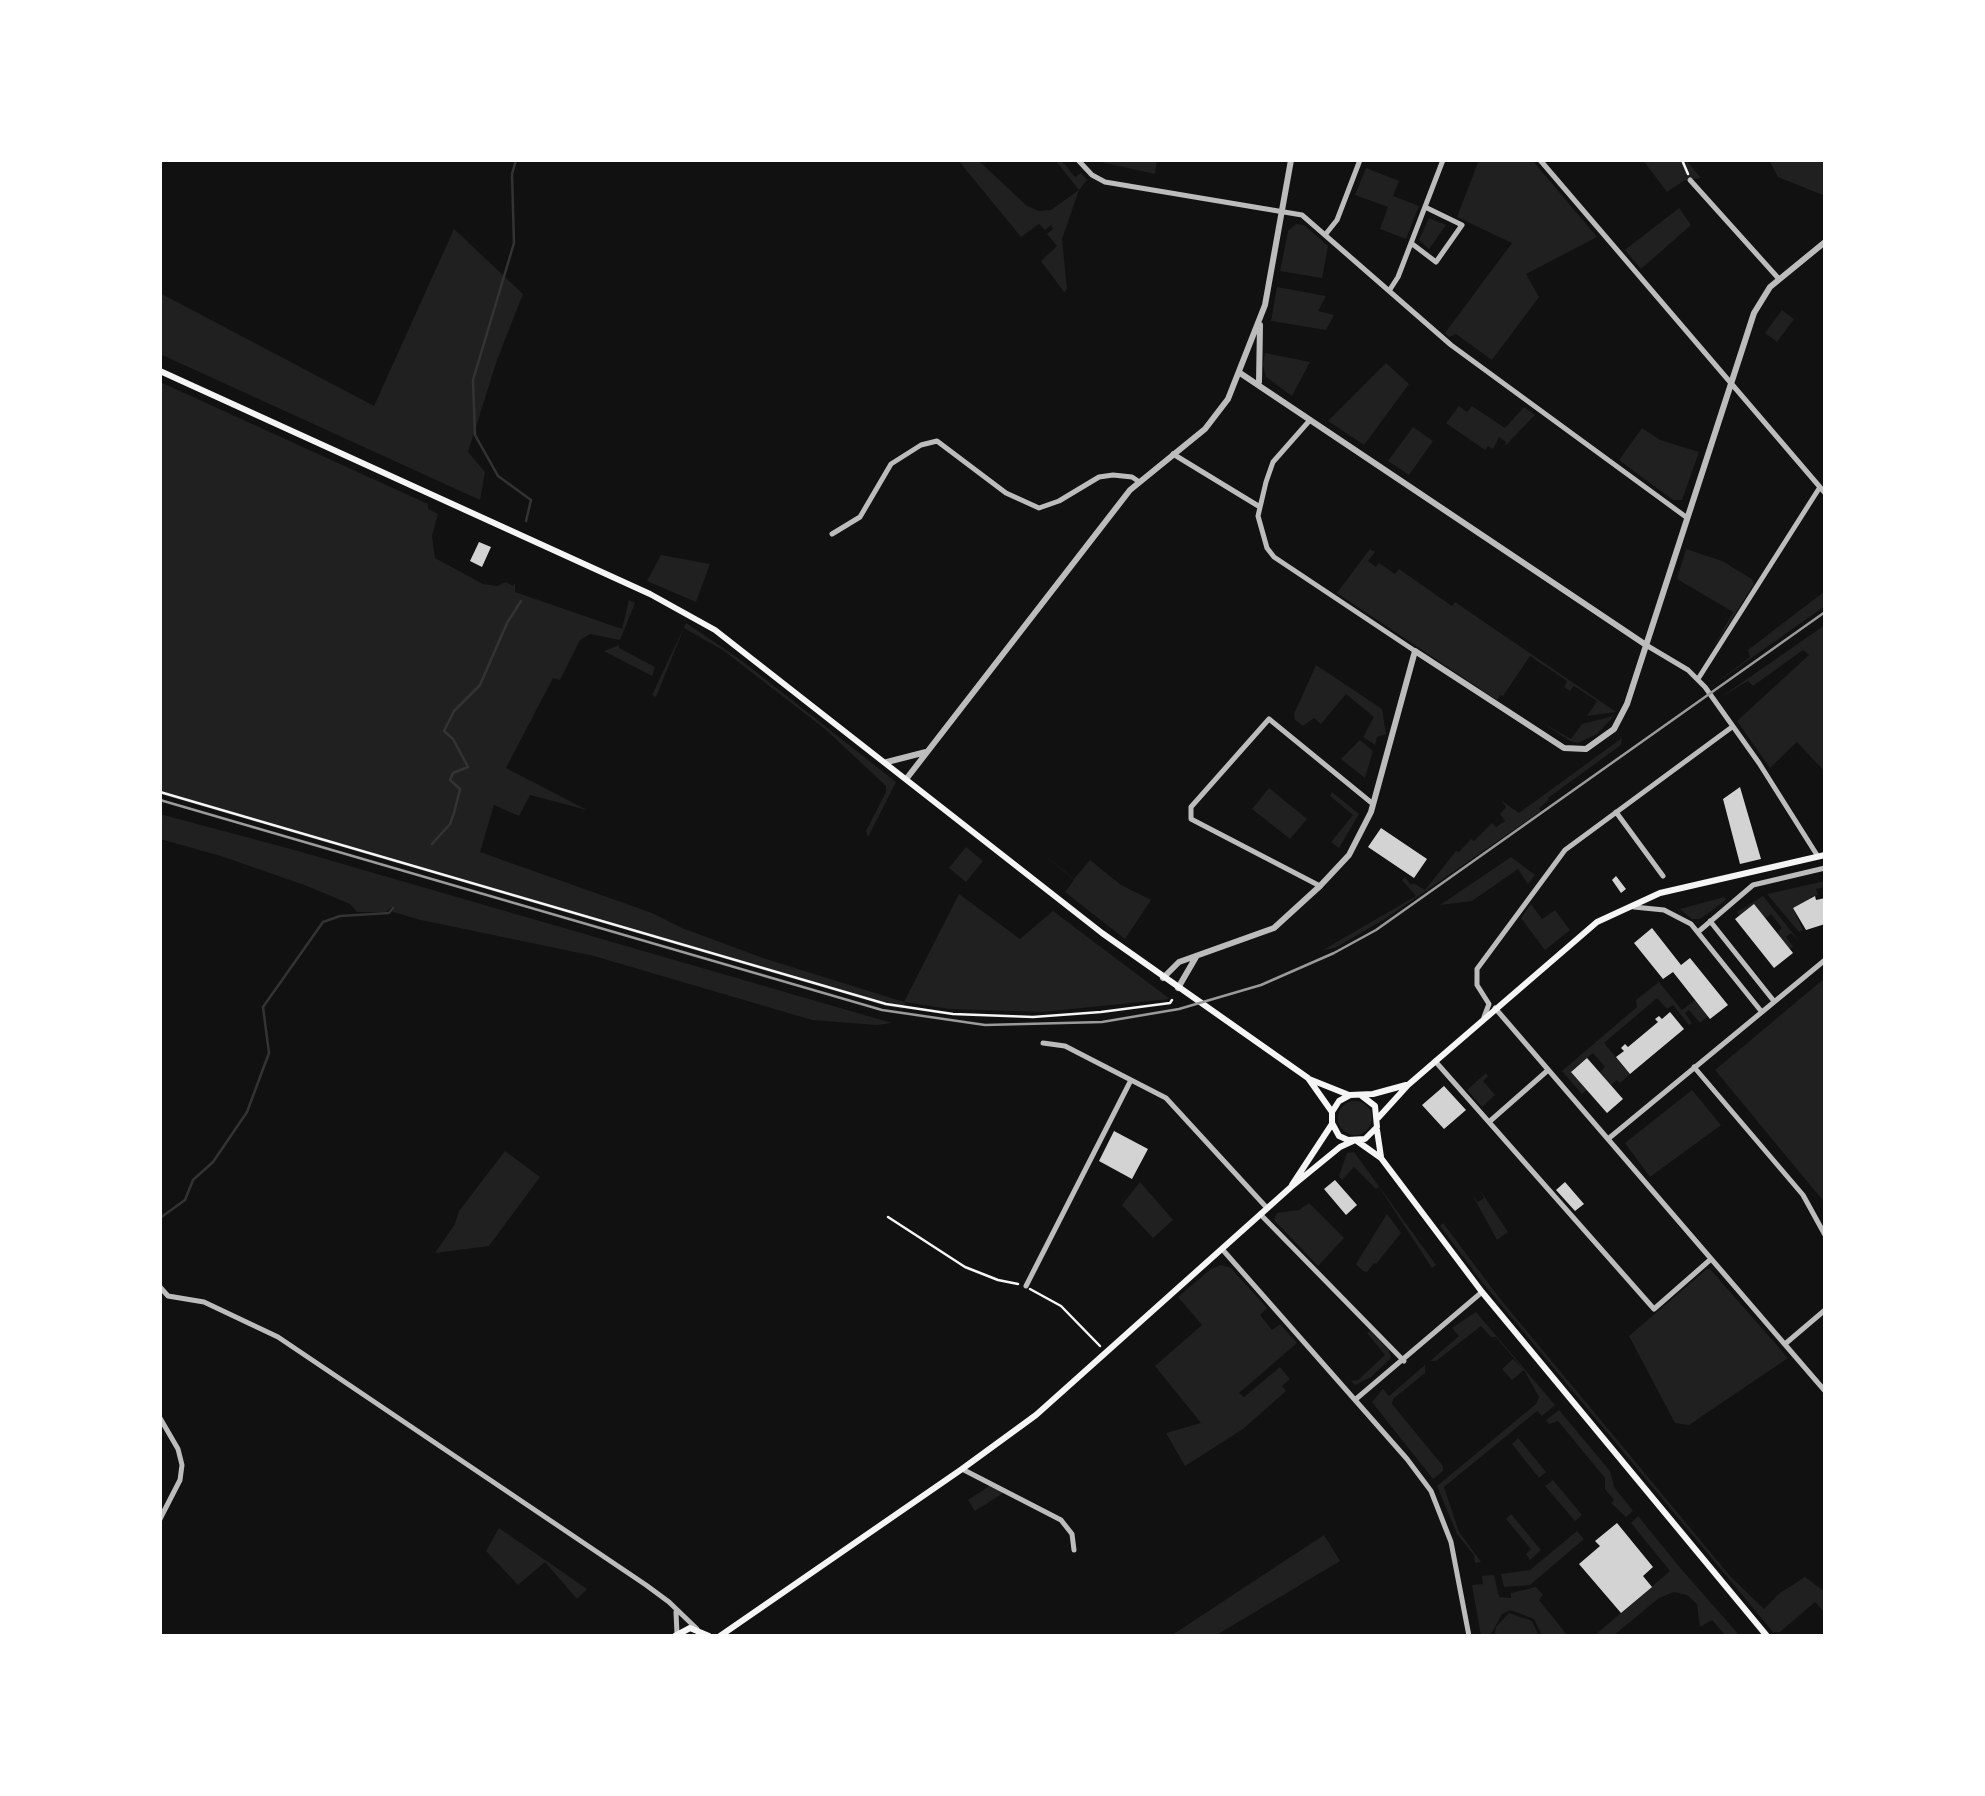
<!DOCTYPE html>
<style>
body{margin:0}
#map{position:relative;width:1985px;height:1796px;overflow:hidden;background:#111;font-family:"PT Sans Narrow",sans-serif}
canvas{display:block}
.frame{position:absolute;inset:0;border:162px solid #fff;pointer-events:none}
</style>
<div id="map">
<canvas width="1985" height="1796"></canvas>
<div class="frame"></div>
</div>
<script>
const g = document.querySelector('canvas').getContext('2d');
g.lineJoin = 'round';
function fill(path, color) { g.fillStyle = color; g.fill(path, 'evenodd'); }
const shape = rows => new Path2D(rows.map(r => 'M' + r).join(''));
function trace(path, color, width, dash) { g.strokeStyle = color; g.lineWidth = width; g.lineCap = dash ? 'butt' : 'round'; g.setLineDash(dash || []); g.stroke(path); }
const green = shape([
 [958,160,978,160,1027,206,1039,211,1051,210,1079,190,1055,160,1061,160,1075,177,1081,173,1087,180,1079,190,1062,239,1067,289,1064,292,1041,261,1057,246,1047,234,1053,229,1051,225,1045,230,1039,224,1021,237],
 [1092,160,1157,160,1155,174],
 [1479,160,1532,160,1597,237,1526,274,1539,297,1492,360,1456,334,1449,337,1445,333,1512,243,1457,217],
 [1643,160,1686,160,1701,178,1685,180,1667,192],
 [1769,160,1825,160,1825,196,1778,177],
 [1366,168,1399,181,1393,196,1419,206,1406,239,1380,229,1388,207,1355,195],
 [1679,208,1691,225,1641,269,1625,250],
 [1429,218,1446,225,1429,249,1419,240],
 [1304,225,1328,246,1322,278,1280,271,1288,231,1296,224],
 [454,229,523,294,497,360,468,452,485,472,480,500,160,354,160,293,374,406],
 [1277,287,1326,296,1318,311,1334,315,1326,330,1271,321],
 [1782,310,1794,319,1777,342,1765,333],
 [1265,353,1310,362,1292,396,1266,377,1263,365],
 [1386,363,1409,384,1364,445,1328,421],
 [160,382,428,504,428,509,438,514,432,536,435,558,483,584,497,586,506,582,513,586,515,583,515,592,622,629,629,600,635,603,620,640,590,634,580,640,560,680,553,678,506,768,587,810,530,795,519,816,494,805,480,852,652,913,682,928,763,958,904,1002,959,894,1020,939,1053,911,1170,999,1042,1012,949,1009,905,1002,903,1009,886,1006,160,794],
 [1459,406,1467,412,1472,406,1505,428,1524,407,1535,415,1505,446,1506,442,1499,437,1493,449,1488,446,1485,450,1446,423],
 [1413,427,1433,441,1409,475,1388,461],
 [1642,428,1660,440,1699,452,1682,500,1673,500,1619,460],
 [1370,549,1375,552,1368,561,1376,567,1379,563,1395,574,1399,569,1452,606,1455,602,1616,712,1587,716,1597,701,1574,686,1570,691,1564,687,1567,681,1530,656,1503,696,1500,695,1497,700,1337,593],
 [1686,549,1722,561,1752,579,1754,584,1711,652,1733,612,1677,579],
 [661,555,710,564,696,602,647,581],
 [1825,591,1825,606,1713,685,1750,657,1748,650],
 [686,623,741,660,896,782,868,837,866,831,886,792,886,786,825,729,724,651,684,628,656,697,652,695],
 [1825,625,1825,772,1797,742,1770,768,1737,721,1809,655,1803,650,1753,686,1748,681,1721,697],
 [619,645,619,648,655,667,652,676,604,651],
 [1316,665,1382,709,1386,734,1377,737,1375,745,1363,737,1374,717,1346,694,1321,724,1314,718,1303,726,1295,720,1294,714],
 [1614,716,1597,734,1578,743,1570,741,1541,722,1571,739,1582,724],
 [1622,738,1621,745,1548,798,1549,800,1539,808,1541,811,1388,917,1335,948,1323,950,1416,896,1402,880,1405,877,1411,885,1413,883,1425,890,1456,851,1459,852,1471,839,1474,841,1492,823,1496,827,1505,821,1500,814,1506,807,1502,801,1519,813],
 [1360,740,1373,751,1365,778,1341,759],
 [1269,788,1307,819,1290,839,1252,809],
 [1332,792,1359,814,1339,848,1331,842,1353,815,1330,796],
 [160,814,298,851,892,1023,877,1025,812,1020,594,956,421,920,393,912,391,907,386,912,357,912,350,904,307,886,221,856,160,839],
 [966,847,983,861,966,882,949,868],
 [1038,850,1074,879,1090,860,1121,885,1151,900,1125,939,1065,892,1074,880],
 [1511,857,1535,875,1528,884,1518,869,1472,901,1440,905],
 [1825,881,1825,887,1816,889,1818,895,1810,897,1811,901,1793,908,1803,930,1799,932,1767,894],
 [1763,896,1799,941,1791,933,1786,937,1793,946,1790,949,1777,933,1782,928,1771,914,1765,919,1740,916,1737,912],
 [1724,897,1726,900,1700,919,1692,919,1680,909],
 [1531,904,1542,919,1555,910,1570,930,1545,950,1521,918],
 [1825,978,1825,1203,1715,1070],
 [1659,982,1682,1010,1695,1000,1708,1016,1700,1023,1689,1010,1685,1013,1692,1023,1689,1025,1673,1005,1667,1009,1657,998,1604,1043,1630,1074,1620,1083,1617,1080,1611,1085,1600,1072,1605,1067,1593,1053,1571,1071,1587,1090,1582,1094,1562,1071,1637,1007,1636,1000],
 [1486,1073,1488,1076,1483,1081,1495,1095,1482,1107,1467,1090],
 [1692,1090,1721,1125,1650,1177,1625,1143],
 '1338 1118a17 17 0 1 1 34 0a17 17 0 1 1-34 0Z',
 [505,1151,540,1177,489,1246,435,1253,455,1224,459,1211],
 [1354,1152,1436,1265,1432,1268,1379,1187,1376,1189,1354,1167,1342,1180,1339,1176,1347,1153],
 [1140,1182,1173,1220,1153,1238,1122,1205],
 [1480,1190,1508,1232,1497,1240,1473,1196,1478,1202,1484,1198],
 [1309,1203,1344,1238,1318,1266,1274,1220,1277,1213,1299,1210],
 [1387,1214,1401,1233,1376,1264,1374,1263,1367,1272,1363,1271,1356,1264],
 [1443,1223,1501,1300,1730,1576,1764,1609,1780,1593,1805,1577,1825,1592,1825,1613,1815,1602,1780,1632,1773,1632,1482,1282,1440,1226],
 [1221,1265,1231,1268,1267,1308,1260,1315,1272,1330,1280,1324,1297,1343,1239,1393,1244,1397,1280,1367,1290,1379,1282,1386,1286,1391,1243,1429,1185,1466,1166,1433,1201,1423,1155,1366,1202,1325,1178,1297,1211,1269],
 [1707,1269,1710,1269,1788,1358,1689,1425,1675,1423,1629,1336],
 [1476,1312,1555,1405,1542,1416,1537,1411,1444,1487,1459,1532,1481,1562,1475,1563,1474,1555,1457,1534,1437,1486,1536,1404,1539,1397,1524,1370,1512,1380,1502,1369,1513,1359,1523,1369,1496,1337,1491,1337,1481,1326,1436,1361,1430,1361,1459,1336,1452,1328],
 [1370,1331,1389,1350,1391,1358,1371,1377,1355,1385,1320,1348,1351,1381,1358,1380,1385,1355,1367,1333],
 [1425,1365,1425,1373,1393,1399,1392,1404,1443,1466,1443,1471,1433,1479,1372,1402,1383,1389,1389,1396],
 [1559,1410,1610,1471,1614,1487,1633,1511,1626,1517,1611,1503,1614,1500,1605,1489,1605,1478,1558,1421,1549,1424,1546,1420],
 [1518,1438,1546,1472,1539,1478,1512,1444],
 [1553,1480,1582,1515,1575,1521,1545,1486],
 [991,1485,1005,1492,975,1511,968,1500],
 [1511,1514,1541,1550,1530,1560,1526,1554,1531,1549,1506,1519],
 [1638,1516,1682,1570,1740,1636,1726,1636,1712,1620,1700,1627,1697,1604,1687,1595,1674,1592,1659,1598,1613,1636,1594,1636,1670,1571,1631,1523],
 [499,1528,587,1589,577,1599,545,1562,518,1585,486,1551],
 [1577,1531,1584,1539,1530,1585,1504,1587,1501,1574,1530,1570],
 [1324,1535,1340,1561,1215,1636,1172,1635],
 [1494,1575,1499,1597,1511,1598,1511,1593,1536,1587,1543,1595,1539,1600,1568,1636,1542,1636,1534,1619,1510,1610,1502,1614,1490,1636,1481,1636,1472,1585,1483,1584,1482,1576],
 [1509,1613,1532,1621,1539,1636,1494,1636,1496,1627]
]);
const stream = shape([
 [516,160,512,174,514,243,473,380,475,435,498,476,531,500,526,521],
 [432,844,450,824,454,813,460,789,450,780,453,773,468,767,453,739,444,731,454,711,480,685,507,623,521,601],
 [160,1218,185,1200,193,1180,213,1162,247,1112,269,1053,263,1007,323,922,340,916,389,913,393,908]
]);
const building = shape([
 [479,542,491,547,482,567,470,561],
 [1740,787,1761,859,1740,864,1723,799],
 [1381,828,1427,859,1414,878,1368,847],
 [1616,876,1626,889,1621,893,1612,880],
 [1815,896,1816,900,1825,898,1825,924,1806,930,1793,908],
 [1754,904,1793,953,1774,968,1735,919],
 [1652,928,1681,965,1690,958,1728,1005,1710,1019,1673,972,1663,979,1634,943],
 [1670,1012,1684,1029,1630,1074,1616,1057,1624,1051,1621,1048,1625,1044,1628,1047,1658,1022,1655,1019,1659,1016,1662,1019],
 [1587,1058,1623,1099,1607,1113,1571,1072],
 [1444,1086,1466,1110,1444,1129,1422,1105],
 [1114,1131,1148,1149,1132,1179,1099,1161],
 [1335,1180,1357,1205,1346,1215,1324,1189],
 [1565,1182,1584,1204,1575,1211,1556,1190],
 [1617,1523,1653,1567,1643,1576,1652,1587,1621,1613,1579,1564,1600,1546,1595,1541]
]);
const path = shape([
 [1682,160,1688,174],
 [160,792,886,1004,953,1014,1033,1017,1101,1012,1170,1003,1172,1000],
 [888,1217,965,1267,998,1280,1018,1284],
 [1030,1289,1061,1306,1100,1346]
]);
const minor = shape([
 [1078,160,1092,175,1105,182,1302,215,1451,345,1686,517],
 [1540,160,1825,493],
 [1690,180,1779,279],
 [1325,235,1337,220,1360,160],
 [1411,243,1436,262,1462,225,1425,207],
 [1389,291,1398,277,1443,160],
 [1310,420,1273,462,1266,482,1258,516,1267,548,1274,557,1415,651],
 [1173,454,1260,507],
 [832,534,860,517,891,464,921,445,937,441,1006,493,1039,508,1059,501,1099,477,1113,475,1132,477,1138,481],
 [1646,645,1688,670,1705,687,1759,763,1817,855],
 [1698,679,1820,487],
 [1616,812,1663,876],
 [1320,886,1191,819,1191,807,1269,719,1373,804],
 [1634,907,1664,910,1691,924,1761,1011],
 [1710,921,1773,1000],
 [1698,932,1753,885,1825,868],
 [1495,1008,1825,1391],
 [1484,1017,1489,1004,1477,985,1477,969,1565,850,1732,727],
 [1043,1043,1065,1046,1166,1098,1267,1208],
 [1435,1061,1654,1309,1711,1259],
 [1694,1067,1803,1195,1825,1235],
 [1489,1122,1547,1071],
 [1608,1139,1825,960],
 [1260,1214,1404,1361],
 [1222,1249,1407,1459,1431,1491,1451,1542,1469,1636],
 [1026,1286,1131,1080],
 [160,1287,168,1296,204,1302,278,1337,646,1585,669,1602,697,1629],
 [1785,1344,1825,1310],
 [1356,1399,1482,1292],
 [160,1418,178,1449,182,1465,180,1480,160,1519],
 [962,1469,1061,1520,1072,1534,1074,1550],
 [676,1612,677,1634]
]);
const tertiary = shape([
 [1240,373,1646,645],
 [1259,382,1260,325],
 [887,762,926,752],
 [907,778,1130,490,1205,429,1228,399,1265,305,1291,160],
 [1163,978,1179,962,1274,928,1320,886,1349,855,1371,812,1415,651,1564,748,1586,749,1614,729,1627,704,1754,313,1770,287,1825,242],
 [1178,988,1196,957]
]);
const secondary = shape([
 [160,371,650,594,715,630,1102,933,1308,1078,1332,1112],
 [1309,1079,1349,1095],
 [1362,1096,1375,1106,1377,1127,1365,1139,1348,1140,1339,1136,1332,1123,1332,1112,1339,1101,1350,1095,1373,1094,1406,1085],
 [1378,1118,1408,1085,1597,922,1660,893,1825,855],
 [1377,1130,1381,1157],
 [1357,1141,1381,1158,1482,1292,1767,1636],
 [1292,1185,1332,1124],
 [675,1636,690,1628,709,1636],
 [720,1636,962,1469,1036,1415,1291,1187,1340,1147,1353,1141]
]);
const tram = shape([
 [160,800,882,1010,985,1025,1102,1022,1179,1009,1261,985,1334,953,1376,930,1825,612]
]);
fill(green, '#202020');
trace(stream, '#333', 2.5);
fill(building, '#d3d3d3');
trace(path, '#f5f5f5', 2.5);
trace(minor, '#bcbcbc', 5);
trace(tertiary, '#bcbcbc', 6);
trace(secondary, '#f5f5f5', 6);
trace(tram, '#9a9a9a', 2.5);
</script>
